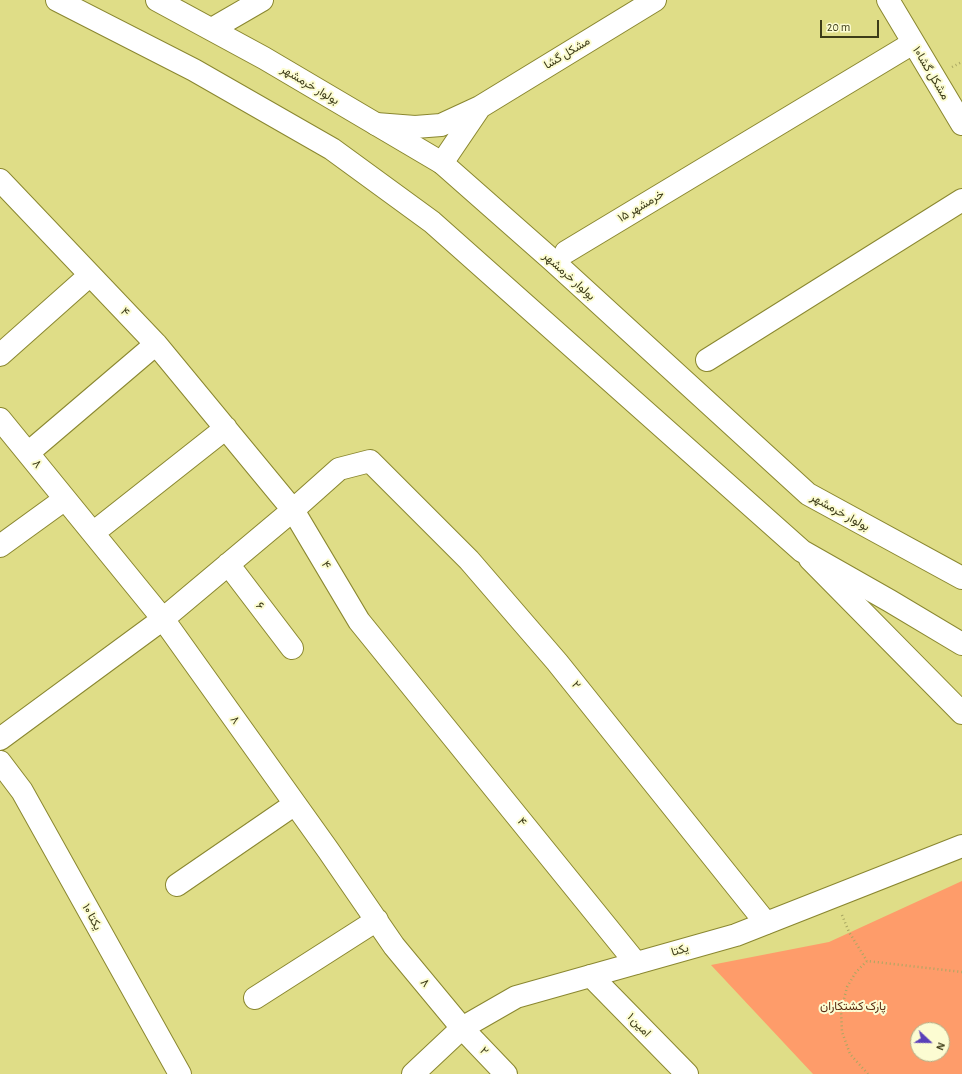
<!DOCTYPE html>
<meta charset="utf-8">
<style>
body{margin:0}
#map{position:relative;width:962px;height:1074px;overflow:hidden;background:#dfdd87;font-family:"Alegreya Sans",sans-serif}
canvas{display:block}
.north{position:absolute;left:910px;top:1022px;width:40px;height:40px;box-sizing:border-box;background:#fcfcd2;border:1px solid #b0af88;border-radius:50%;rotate:112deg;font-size:11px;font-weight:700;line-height:16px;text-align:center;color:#3d3c18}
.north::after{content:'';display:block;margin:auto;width:14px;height:18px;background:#5a40b8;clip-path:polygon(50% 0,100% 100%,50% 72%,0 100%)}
.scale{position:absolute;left:820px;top:20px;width:59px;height:18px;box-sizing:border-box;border:2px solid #3d3c18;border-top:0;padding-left:5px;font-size:12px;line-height:14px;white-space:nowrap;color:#3d3c18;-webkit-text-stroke:3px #fcfcd2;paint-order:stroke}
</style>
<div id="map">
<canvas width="962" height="1074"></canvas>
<div class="north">N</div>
<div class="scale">20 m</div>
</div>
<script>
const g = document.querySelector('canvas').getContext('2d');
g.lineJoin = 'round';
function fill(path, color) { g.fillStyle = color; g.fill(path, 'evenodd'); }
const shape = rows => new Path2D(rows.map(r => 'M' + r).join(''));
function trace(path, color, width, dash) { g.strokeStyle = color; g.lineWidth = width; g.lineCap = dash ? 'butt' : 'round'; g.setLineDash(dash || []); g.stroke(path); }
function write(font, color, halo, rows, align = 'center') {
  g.font = font + ' "Alegreya Sans",Vazirmatn,sans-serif'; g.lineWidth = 4; g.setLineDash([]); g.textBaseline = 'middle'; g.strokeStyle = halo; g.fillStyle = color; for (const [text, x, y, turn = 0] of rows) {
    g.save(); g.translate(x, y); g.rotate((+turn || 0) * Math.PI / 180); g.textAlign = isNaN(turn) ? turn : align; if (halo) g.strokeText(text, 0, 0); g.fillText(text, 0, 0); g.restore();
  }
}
const green = shape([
 [962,881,962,1074,813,1074,711,965,829,942],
 [918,1030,942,1030,942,1054,918,1054]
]);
const path = shape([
 [952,67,962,62],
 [842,915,849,932,867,961],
 [868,1074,850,1054,842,1032,841,1011,847,987,856,972,867,961,962,972]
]);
const minor = shape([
 [888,0,962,124],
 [212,29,262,0],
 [0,180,156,344,293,510,359,621,636,963],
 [566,252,913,43],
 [0,355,90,275],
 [707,360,962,200],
 [0,419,163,619,328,850,394,946,462,1028,506,1074],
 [28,453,156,344],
 [93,533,226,428],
 [0,546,65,499],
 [228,564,292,648],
 [0,739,163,619,293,510,339,469,370,461,469,560,557,662,766,923],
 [0,762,22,791,180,1074],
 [177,885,295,804],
 [591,976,687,1074],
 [255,998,377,920]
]);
const tertiary = shape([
 [810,559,962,713],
 [413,1074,462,1028,516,997,736,935,962,846]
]);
const secondary = shape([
 [480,107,655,0],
 [376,124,415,127,441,125,480,107,442,163]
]);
const primary = shape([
 [57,0,194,70,332,149,432,222,802,551,890,601,962,644],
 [157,0,264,58,442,163,552,260,808,494,962,578]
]);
const streetNames = [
 ["مشکل گشا",567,53,-31],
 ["مشکل گشا۱۰",931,73,59],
 ["بولوار خرمشهر",310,85,31],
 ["۱۵ خرمشهر",641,206,-31],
 ["بولوار خرمشهر",569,276,42],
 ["۴",125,312,46],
 ["۸",37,464,51],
 ["بولوار خرمشهر",840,512,29],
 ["۴",326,565,60],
 ["۶",260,606,53],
 ["۲",576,685,51],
 ["۸",235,720,54],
 ["۴",522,822,51],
 ["۱۰ یکتا",92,917,61],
 ["یکتا",680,950,-16],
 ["۸",425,983,50],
 ["امین ۱",639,1025,46],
 ["۲",484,1051,46]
];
const parkNames = [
 ["پارک کشتکاران",853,1006]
];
fill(green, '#fe9c6a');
trace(minor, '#8a8730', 24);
trace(tertiary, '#8a8730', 24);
trace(secondary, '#8a8730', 24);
trace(primary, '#8a8730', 24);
trace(path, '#a9a762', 2.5, [1, 3]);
trace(minor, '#fff', 22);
trace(tertiary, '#fff', 22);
trace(secondary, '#fff', 22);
trace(primary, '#fff', 22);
write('12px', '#3d3c18', '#fcfcd2', streetNames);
write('12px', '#582a11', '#fcfcd2', parkNames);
</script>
